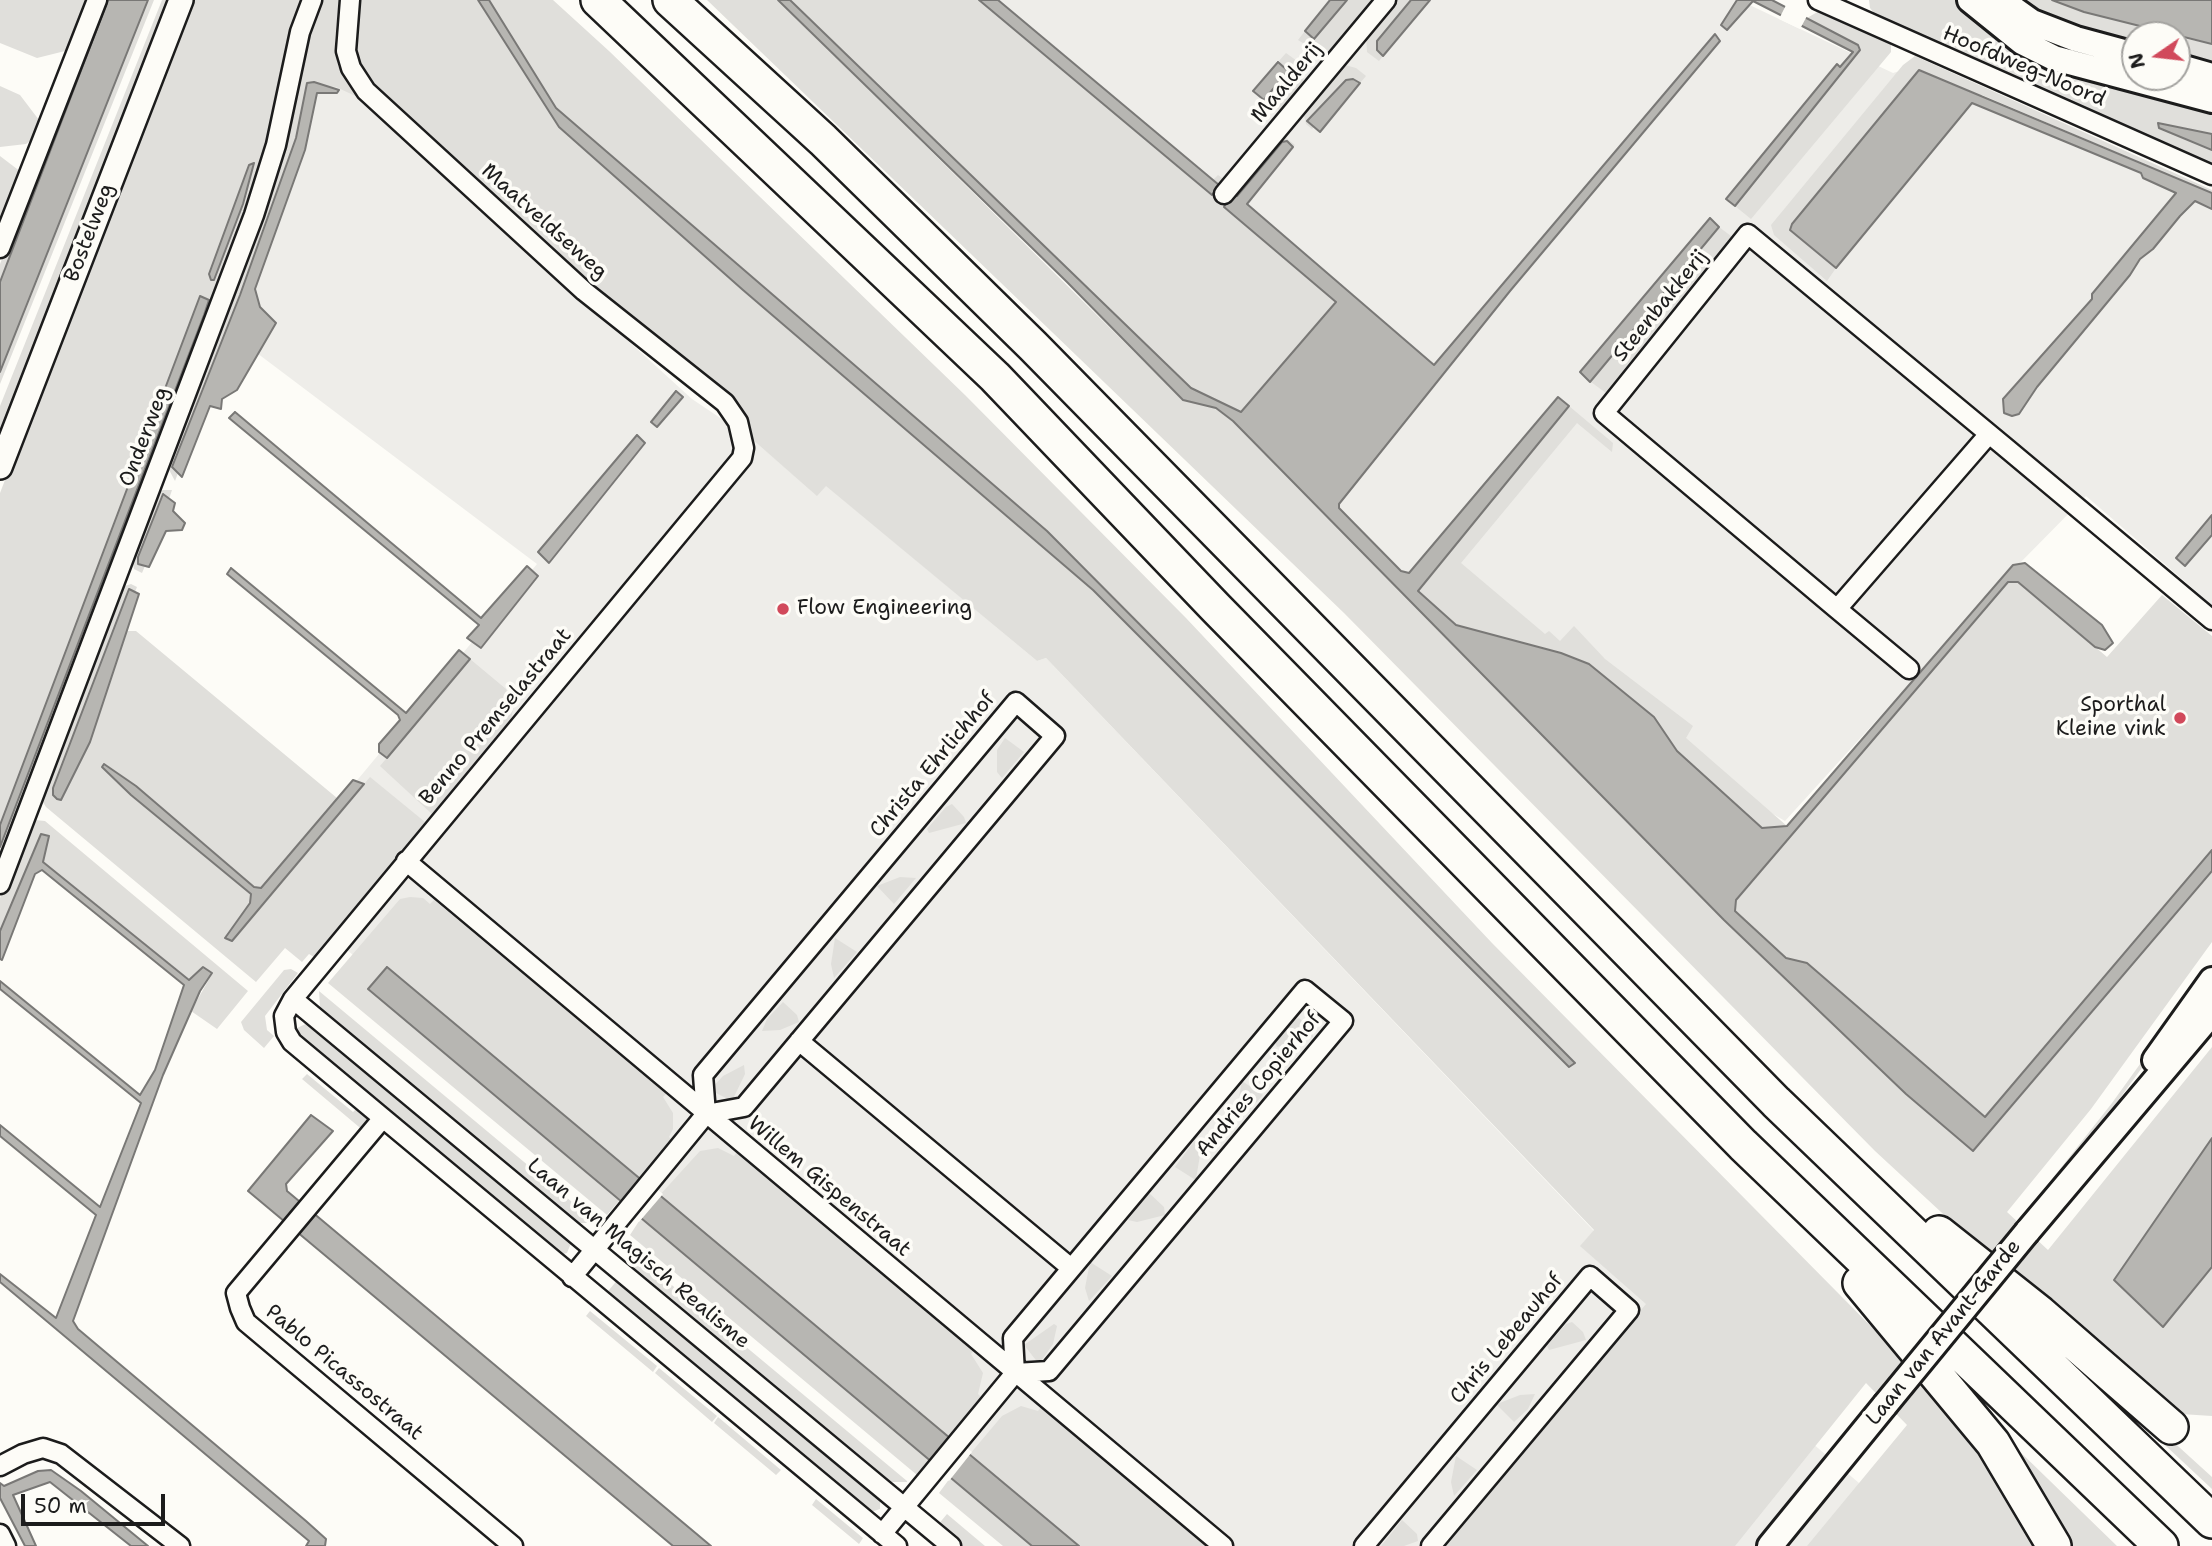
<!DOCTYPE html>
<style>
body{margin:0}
#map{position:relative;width:2212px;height:1546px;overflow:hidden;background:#fdfcf7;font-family:"Shantell Sans",sans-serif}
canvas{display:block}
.north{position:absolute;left:2121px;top:21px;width:70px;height:70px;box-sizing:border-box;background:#fdfcf7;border:2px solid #a3a29f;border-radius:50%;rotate:256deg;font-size:19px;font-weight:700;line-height:28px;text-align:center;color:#1c1c1c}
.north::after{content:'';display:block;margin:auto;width:24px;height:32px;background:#d1495b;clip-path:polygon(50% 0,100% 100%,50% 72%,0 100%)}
.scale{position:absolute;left:21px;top:1494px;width:144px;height:32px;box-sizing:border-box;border:4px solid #1c1c1c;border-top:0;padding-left:9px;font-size:21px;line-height:24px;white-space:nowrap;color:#1c1c1c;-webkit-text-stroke:5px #fdfcf7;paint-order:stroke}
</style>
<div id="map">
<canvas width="2212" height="1546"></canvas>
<div class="north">N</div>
<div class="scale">50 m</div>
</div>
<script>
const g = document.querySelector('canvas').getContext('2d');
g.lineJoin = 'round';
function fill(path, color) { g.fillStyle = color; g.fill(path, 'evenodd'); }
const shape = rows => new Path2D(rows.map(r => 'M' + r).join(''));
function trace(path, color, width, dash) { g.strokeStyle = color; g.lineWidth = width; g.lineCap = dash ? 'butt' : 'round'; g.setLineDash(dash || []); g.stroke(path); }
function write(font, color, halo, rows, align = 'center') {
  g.font = font + ' "Shantell Sans",sans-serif'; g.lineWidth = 7; g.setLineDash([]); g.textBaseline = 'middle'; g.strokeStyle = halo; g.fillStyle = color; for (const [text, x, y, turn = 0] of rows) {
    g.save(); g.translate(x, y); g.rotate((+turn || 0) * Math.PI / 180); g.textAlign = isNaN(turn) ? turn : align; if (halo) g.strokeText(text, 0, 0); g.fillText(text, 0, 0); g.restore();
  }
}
const built = shape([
 [995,0,1739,0,1893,73,1903,70,2212,202,2212,605,2086,496,2015,568,1785,821,1408,601,1327,496,1434,377],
 [324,64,692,399,753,440,817,495,826,485,1037,661,1046,658,1594,1231,1581,1246,1859,1483,1847,1546,1054,1546,270,885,537,564,233,335]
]);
const green = shape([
 [0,0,91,0,71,47,65,51,37,58,0,43],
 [103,0,108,0,0,282,0,264],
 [148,0,154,0,0,384,0,371,55,228],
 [162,0,170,0,0,443,0,406],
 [190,0,305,0,271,143,224,274,217,282,210,319,0,871,0,847,208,305,208,300,200,296,0,825,0,493],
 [254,163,243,204,214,279,211,280,209,274,249,165],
 [318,0,339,0,335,41,338,66,362,99,336,87,307,83,296,138,240,295,172,467,178,473,175,481,167,466],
 [361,0,478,0,559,127,743,290,1093,590,1569,1066,1574,1063,1047,531,556,108,489,0,553,0,609,51,965,395,1186,618,1492,943,1928,1384,1975,1436,2041,1546,1807,1546,1907,1425,1866,1383,1735,1546,1446,1546,1646,1304,1580,1246,1594,1230,1046,658,1037,661,826,486,817,496,753,440,741,412,728,395,609,299,376,87,356,55],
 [707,0,778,0,1183,400,1216,408,1233,421,1435,624,1974,1151,2212,871,2212,942,2091,1109,2007,1212,2048,1250,2212,1047,2212,1138,2114,1280,2163,1327,2212,1267,2212,1416,2181,1414,2073,1334,1875,1151,1344,613],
 [790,0,979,0,1211,195,1219,185,1213,180,1218,175,1236,188,1282,138,1286,138,1295,145,1293,147,1287,142,1282,142,1237,196,1224,206,1336,301,1242,412,1191,388],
 [1347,0,1373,0,1332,49,1319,53,1298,40,1305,31,1314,39],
 [1396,0,1411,0,1380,35,1377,50,1383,56,1379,61,1367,52,1366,35],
 [1869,0,1960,0,2019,47,2212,107,2212,166,1878,18,1870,8],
 [2007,0,2052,0,2171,35,2135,35,2135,51],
 [1819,11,1887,40,1891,45,1891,52,1751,219,1735,206,1844,71,1858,45,1807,18],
 [2177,37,2212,44,2212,69,2177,61],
 [1286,53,1297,61,1304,76,1302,86,1280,111,1264,100,1288,71,1278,62],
 [1915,56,2212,190,2212,193,1982,95,1790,231,1836,268,1827,281,1774,235,1771,225,1903,65],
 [1345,65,1356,68,1366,76,1360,83,1354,79,1307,121,1314,127,1312,129,1306,124,1303,111,1338,68],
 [0,86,20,95,39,120,34,138,26,144,0,147],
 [0,156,21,172,0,231],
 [1719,227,1735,239,1606,393,1591,382],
 [1569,406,1613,443,1612,452,1577,423,1461,563,1545,634,1549,631,1560,641,1574,626,1605,659,1693,726,1686,738,1787,826,1762,828,1677,751,1654,717,1589,664,1561,653,1456,625,1418,591],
 [163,490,172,490,169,499,163,495,138,564,145,566,142,573,134,569,131,554,154,494],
 [2008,581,2018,582,2107,657,2162,595,2212,636,2212,850,1985,1118,1807,964,1786,958,1735,911,1736,900],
 [131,584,137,587,135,592,129,590,53,788,53,795,57,799,62,799,90,742,127,631,136,631,337,798,261,888,254,887,136,786,105,764,102,767,251,894,250,903,226,935,227,940,232,941,370,777,425,822,314,957,309,954,302,962,285,948,256,982,46,807,39,796,96,660,97,644,118,588],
 [470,659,506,689,514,706,511,719,432,814,380,766],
 [1005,738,1024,752,1002,778,997,772,997,750],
 [952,804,964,817,966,823,929,833,927,829,946,807],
 [35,820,45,821,248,991,217,1029,191,1011,212,974,190,980,43,862,49,837,40,835,0,931,0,898,28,824],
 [900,877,916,878,894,904,877,886],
 [410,897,423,898,430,904,434,900,667,1093,663,1097,673,1113,673,1129,669,1137,673,1141,640,1179,387,968,369,989,619,1201,607,1215,328,983,400,899],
 [835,938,857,952,834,978,831,964],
 [2212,964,2212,971,2102,1123,2028,1214,2026,1212,2112,1103],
 [291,969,298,973,265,1016,267,1030,274,1036,264,1048,244,1030,241,1022,284,970],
 [319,991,596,1222,596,1223,576,1223,327,1017,320,1007],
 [783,1002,797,1015,799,1022,780,1030,762,1031,767,1019],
 [1299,1018,1312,1030,1313,1037,1277,1047,1275,1042,1293,1021],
 [310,1022,569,1237,571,1243,567,1253,560,1255,299,1042,297,1028],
 [744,1065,745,1074,732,1101,710,1090,723,1076],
 [307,1074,353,1112,358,1107,365,1113,368,1122,365,1132,302,1079],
 [1242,1081,1263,1095,1240,1120,1237,1107],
 [1195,1140,1200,1155,1196,1179,1194,1179,1175,1167],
 [718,1148,734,1156,737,1152,975,1349,971,1354,983,1373,978,1394,982,1398,949,1437,659,1196,700,1151],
 [1149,1193,1164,1207,1165,1215,1137,1222,1128,1220],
 [641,1218,929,1460,917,1475,630,1235],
 [637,1256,907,1481,907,1482,887,1482,627,1267],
 [1090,1262,1112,1276,1089,1301,1085,1288],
 [619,1278,880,1497,880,1509,868,1513,604,1296],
 [590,1311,657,1366,653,1372,586,1316],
 [1572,1322,1583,1332,1586,1340,1549,1350,1547,1346,1566,1324],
 [1054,1324,1057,1326,1053,1344,1039,1364,1024,1345],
 [2075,1361,2146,1417,2212,1477,2212,1489],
 [659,1368,717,1416,712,1422,655,1373],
 [1535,1394,1528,1409,1514,1422,1498,1406,1497,1404,1520,1395],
 [1021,1406,1038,1411,1042,1406,1211,1546,1079,1546,970,1454,1002,1416],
 [1978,1411,2117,1546,2065,1546],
 [1891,1415,1893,1417,1788,1546,1784,1546],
 [718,1417,781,1470,776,1475,714,1423],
 [1456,1456,1477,1470,1454,1496,1451,1482],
 [950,1478,1032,1546,1003,1546,939,1493],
 [816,1499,863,1538,859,1544,812,1505],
 [947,1514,985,1546,961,1546,937,1526],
 [1402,1520,1417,1534,1418,1541,1404,1546,1381,1546]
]);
const water = shape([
 [108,0,148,0,0,372,0,282,108,0],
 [478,0,489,0,556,108,1047,531,1575,1063,1569,1067,1093,590,743,290,559,127,478,0],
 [778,0,790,0,1191,388,1241,412,1336,302,1224,207,1229,197,1237,196,1282,142,1287,141,1293,147,1247,204,1434,365,1715,34,1720,41,1510,291,1339,504,1339,508,1401,571,1409,573,1558,397,1569,406,1418,591,1456,625,1561,653,1589,664,1654,717,1677,751,1762,828,1787,826,2013,565,2025,563,2102,625,2113,643,2105,650,2095,647,2018,582,2008,582,1736,900,1735,911,1786,958,1807,963,1985,1117,2212,850,2212,871,1973,1151,1906,1094,1724,920,1233,421,1216,408,1183,400,1067,282,778,0],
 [979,0,998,0,1213,180,1219,185,1212,195,979,0],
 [1330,0,1347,0,1314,39,1305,31,1330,0],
 [1411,0,1430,0,1383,56,1377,50,1377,41,1411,0],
 [1737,0,1772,0,1858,45,1860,50,1735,206,1726,199,1837,64,1840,67,1853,52,1753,1,1727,30,1721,25,1737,0],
 [2052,0,2212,0,2212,44,2084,12,2052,0],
 [1278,62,1288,71,1264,100,1253,91,1278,62],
 [1919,70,2212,193,2212,209,2195,201,2180,216,2153,249,2140,259,2130,275,2037,387,2019,414,2012,416,2004,413,2003,399,2092,299,2092,294,2176,193,2143,178,2141,173,1972,103,1836,268,1790,230,1792,224,1919,70],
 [1353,79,1360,83,1320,132,1307,121,1346,80,1353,79],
 [314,82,339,90,337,93,317,93,305,150,255,289,260,307,276,323,237,390,222,399,221,409,210,406,182,477,172,467,240,295,296,138,307,83,314,82],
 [2158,123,2212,134,2212,150,2159,128,2158,123],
 [254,163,243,204,214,280,211,280,209,274,249,165,254,163],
 [1710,218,1719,227,1590,382,1580,372,1710,218],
 [200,296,209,300,204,315,0,847,0,825,200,296],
 [676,391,683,397,657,427,651,422,676,391],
 [235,412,481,618,527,566,538,576,481,648,467,638,479,625,229,418,235,412],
 [637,435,645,443,549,563,538,552,637,435],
 [163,494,175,503,173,511,185,523,182,530,166,531,149,567,138,564,138,557,163,494],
 [2212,515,2212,535,2185,566,2176,558,2212,515],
 [231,568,406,713,459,650,470,659,387,758,379,752,379,744,400,720,398,715,227,574,231,568],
 [129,589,139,594,90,742,61,800,57,799,53,795,53,788,129,589],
 [104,764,136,786,254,887,261,888,353,780,364,784,232,941,225,938,250,903,251,894,131,795,102,767,104,764],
 [41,834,49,836,43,862,189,980,203,967,212,973,200,991,163,1075,73,1321,78,1329,306,1521,326,1539,325,1546,306,1546,309,1541,0,1282,0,1274,56,1318,96,1215,0,1136,0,1125,100,1207,141,1103,0,989,0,981,140,1095,155,1070,184,985,42,870,35,874,2,960,0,959,0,931,41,834],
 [387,967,1079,1546,1032,1546,368,989,387,967],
 [311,1115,333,1131,286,1184,287,1191,711,1546,673,1546,248,1191,311,1115],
 [2212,1138,2212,1267,2163,1327,2114,1280,2212,1138],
 [51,1470,81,1491,148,1546,131,1546,50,1482,13,1495,36,1546,25,1546,0,1498,0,1483,4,1486,38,1471,51,1470]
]);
const pier = shape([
 [1786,5,1807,16,1800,29,1779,19],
 [642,1176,663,1194,639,1222,617,1204],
 [950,1434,972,1452,949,1481,927,1463]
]);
const minor = shape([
 [350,0,346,51,351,68,366,91,584,291,725,403,738,422,744,448,742,458,293,999,284,1016,286,1032,292,1042,383,1118,897,1546],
 [1818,0,2212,175],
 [1224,194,1386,0],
 [0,248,97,0],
 [1989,434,1837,609,1604,413,1748,234,2005,447,2212,620],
 [1837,609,1909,669],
 [406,861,1223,1546],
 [0,884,254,215,276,145,300,32,312,0],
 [293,999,951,1546],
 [799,1041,1071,1268],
 [383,1118,236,1293,240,1308,246,1322,513,1546],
 [572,1277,706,1114,744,1107,1055,736,1016,702,703,1075,706,1114],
 [0,1466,23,1454,43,1448,61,1454,180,1546],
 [0,1534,6,1546],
 [882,1534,1015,1373,1013,1338,1305,990,1343,1021,1049,1371,1015,1373],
 [1364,1546,1590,1276,1629,1310,1431,1546]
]);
const tertiary = shape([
 [0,467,181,0]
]);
const secondary = shape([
 [1970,0,2022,42,2054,58,2212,100],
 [2001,0,2032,22,2076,39,2135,55],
 [2177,66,2212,76],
 [2155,1060,2212,980],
 [2027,1232,2212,1013],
 [1770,1546,1885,1405]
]);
const motorway = shape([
 [598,0,995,377,1215,607,1743,1145,2161,1546],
 [670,0,823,140,1033,346,1776,1102,2212,1521],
 [1939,1233,2040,1313,2171,1427],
 [1860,1283,1993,1443,2054,1546]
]);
const secondaryBridge = shape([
 [1885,1405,2027,1232]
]);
const markers = [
 [783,609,7,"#d1495b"],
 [2180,718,7,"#d1495b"]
];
const streetNames = [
 ["Hoofdweg-Noord",2024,67,23],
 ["Maalderij",1287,83,-50],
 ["Maatveldseweg",544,222,42],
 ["Bostelweg",90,233,-69],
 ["Steenbakkerij",1661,306,-51],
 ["Onderweg",145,437,-69],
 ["Benno Premselastraat",496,717,-50],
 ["Christa Ehrlichhof",933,765,-50],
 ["Andries Copierhof",1259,1085,-50],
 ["Willem Gispenstraat",829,1187,40],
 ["Laan van Magisch Realisme",638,1254,40],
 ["Laan van Avant-Garde",1944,1333,-51],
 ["Chris Lebeauhof",1507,1339,-50],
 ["Pablo Picassostraat",344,1373,40]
];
const poiNames = [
 ["Flow Engineering",797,609],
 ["Sporthal",2166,706,"right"],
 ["Kleine vink",2166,730,"right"]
];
fill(built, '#eeede9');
fill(green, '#e0dfdb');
fill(water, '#b7b6b2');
trace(water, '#797876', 2);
fill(pier, '#fdfcf7');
trace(minor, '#1c1c1c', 23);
trace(tertiary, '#1c1c1c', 28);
trace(secondary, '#1c1c1c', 30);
trace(motorway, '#1c1c1c', 38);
trace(minor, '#fdfcf7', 18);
trace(tertiary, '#fdfcf7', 23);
trace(secondary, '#fdfcf7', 24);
trace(motorway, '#fdfcf7', 33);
trace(secondaryBridge, '#1c1c1c', 30, []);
trace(secondaryBridge, '#fdfcf7', 24);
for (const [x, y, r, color] of markers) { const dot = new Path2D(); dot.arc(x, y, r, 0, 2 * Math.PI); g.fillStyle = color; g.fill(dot); trace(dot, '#fdfcf7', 2.5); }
write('21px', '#1c1c1c', '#fdfcf7', streetNames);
write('21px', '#1c1c1c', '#fdfcf7', poiNames, 'left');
</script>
